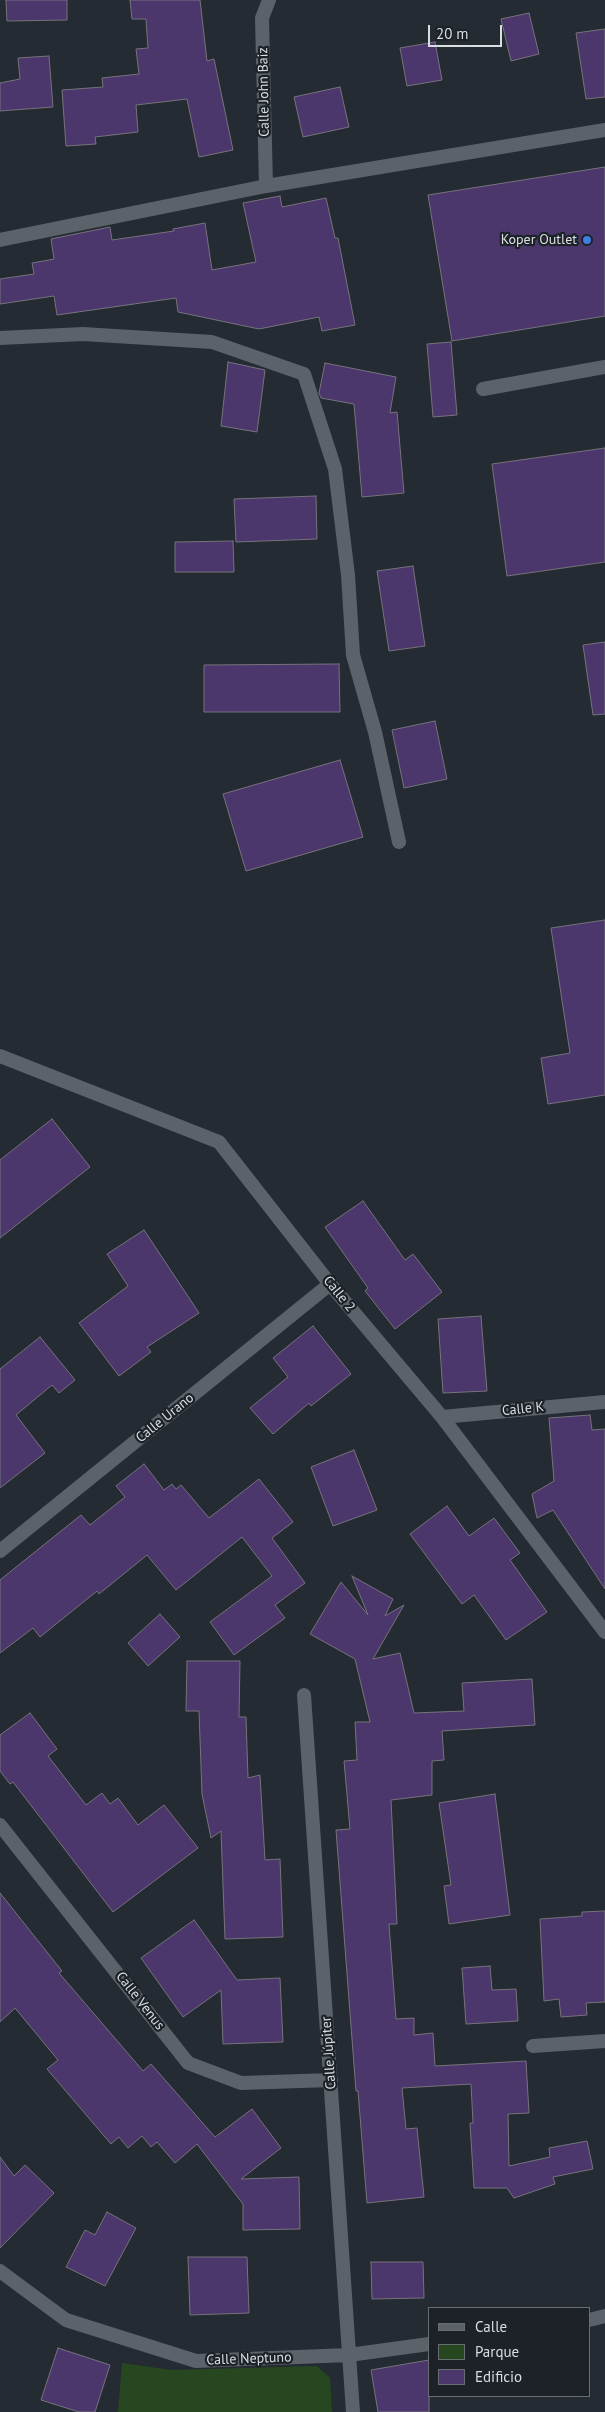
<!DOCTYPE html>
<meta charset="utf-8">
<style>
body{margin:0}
#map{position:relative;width:605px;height:2412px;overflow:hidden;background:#252b32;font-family:"PT Sans",sans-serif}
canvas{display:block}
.legend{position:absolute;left:428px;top:2307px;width:162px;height:90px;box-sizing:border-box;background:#1c2228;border:1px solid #686d72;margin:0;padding:6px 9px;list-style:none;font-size:15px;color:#dadee2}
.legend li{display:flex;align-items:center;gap:10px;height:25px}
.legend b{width:25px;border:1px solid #686d72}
.scale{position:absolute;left:428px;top:25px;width:74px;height:22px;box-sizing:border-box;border:2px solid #dadee2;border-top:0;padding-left:6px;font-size:15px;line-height:18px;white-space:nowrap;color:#dadee2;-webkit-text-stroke:4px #1c2228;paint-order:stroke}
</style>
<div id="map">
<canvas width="605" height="2412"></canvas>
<ul class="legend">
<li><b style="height:6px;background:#5b6269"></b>Calle</li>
<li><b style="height:14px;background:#26471f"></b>Parque</li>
<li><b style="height:14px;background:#4b376c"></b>Edificio</li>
</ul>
<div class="scale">20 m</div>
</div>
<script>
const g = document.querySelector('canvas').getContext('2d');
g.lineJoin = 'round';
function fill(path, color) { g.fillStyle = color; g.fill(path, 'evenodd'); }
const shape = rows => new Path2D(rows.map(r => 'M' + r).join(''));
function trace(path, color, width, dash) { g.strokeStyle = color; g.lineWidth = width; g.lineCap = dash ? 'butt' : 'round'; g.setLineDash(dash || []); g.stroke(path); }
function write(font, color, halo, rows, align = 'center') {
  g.font = font + ' "PT Sans",sans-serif'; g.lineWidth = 4.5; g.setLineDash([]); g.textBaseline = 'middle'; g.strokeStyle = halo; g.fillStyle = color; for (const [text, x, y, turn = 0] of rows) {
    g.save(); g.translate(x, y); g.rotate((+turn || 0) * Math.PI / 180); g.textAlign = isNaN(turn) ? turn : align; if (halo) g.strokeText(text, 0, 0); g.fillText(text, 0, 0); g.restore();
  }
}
const green = shape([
 [122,2363,172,2370,317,2366,330,2378,332,2412,118,2412]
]);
const building = shape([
 [6,0,67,0,67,20,7,21,6,0],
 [130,0,200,0,207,61,214,59,233,150,199,157,187,99,136,105,138,132,95,137,96,144,66,146,62,90,103,87,102,78,139,74,136,49,148,48,146,19,132,19,130,0],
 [529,13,539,54,511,61,501,19,529,13],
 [605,29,605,97,586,99,576,33,605,29],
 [435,42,442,80,407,86,400,48,435,42],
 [49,56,53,107,0,111,0,83,20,79,18,58,49,56],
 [340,87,349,127,303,137,294,97,340,87],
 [605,167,605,316,452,341,428,195,605,167],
 [280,196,282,207,326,198,335,238,338,238,355,325,322,331,319,317,259,329,178,312,176,298,57,315,54,296,0,304,0,279,34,274,32,263,54,259,51,239,110,227,112,240,174,231,173,229,205,223,212,270,256,262,243,203,280,196],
 [451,342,457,415,433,417,427,344,451,342],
 [228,362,265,370,257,432,221,426,228,362],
 [325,363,396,377,390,413,397,412,404,493,362,497,354,404,321,398,319,393,325,363],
 [605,448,605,562,507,576,492,464,605,448],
 [316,496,317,539,236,542,234,499,316,496],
 [233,541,234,572,175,572,175,542,233,541],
 [413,566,425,646,389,651,377,571,413,566],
 [605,642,605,714,593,715,583,645,605,642],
 [339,664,340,712,204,712,204,665,339,664],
 [435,721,447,779,404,788,392,730,435,721],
 [340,760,363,837,246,871,223,794,340,760],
 [605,920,605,1095,548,1104,541,1058,570,1053,551,928,605,920],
 [52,1119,90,1167,0,1238,0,1160,52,1119],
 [363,1201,405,1260,413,1254,442,1292,395,1329,365,1291,368,1288,325,1227,363,1201],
 [144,1230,199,1313,147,1347,151,1352,119,1376,79,1323,128,1286,107,1254,144,1230],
 [481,1316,487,1391,443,1393,438,1319,481,1316],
 [313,1326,351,1374,311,1406,309,1403,273,1434,250,1408,288,1377,273,1358,313,1326],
 [40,1337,75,1380,59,1393,52,1385,16,1415,45,1453,0,1488,0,1369,40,1337],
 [590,1415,592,1430,605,1429,605,1589,553,1510,537,1518,532,1494,554,1481,549,1418,590,1415],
 [354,1450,377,1510,333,1526,311,1467,354,1450],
 [144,1464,164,1490,172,1484,176,1489,181,1485,209,1518,259,1479,293,1522,272,1538,305,1583,275,1605,285,1618,234,1655,210,1622,272,1576,242,1537,176,1590,147,1555,99,1594,97,1591,40,1637,33,1628,0,1653,0,1580,81,1515,90,1525,125,1497,116,1486,144,1464],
 [447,1506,469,1536,494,1518,520,1553,510,1560,547,1612,506,1640,474,1595,462,1604,410,1534,447,1506],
 [352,1576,393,1599,385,1616,404,1605,373,1659,400,1653,414,1713,464,1711,462,1683,532,1679,535,1725,442,1731,444,1760,432,1761,432,1795,391,1800,397,1924,389,1924,396,2019,414,2018,414,2035,433,2033,435,2066,526,2061,529,2113,508,2114,509,2166,550,2157,549,2148,587,2141,593,2169,553,2177,555,2184,514,2198,507,2188,474,2188,470,2123,473,2123,471,2084,402,2088,406,2129,417,2128,424,2197,367,2203,358,2091,356,2091,336,1830,350,1829,344,1761,357,1760,355,1722,370,1722,355,1659,310,1634,341,1582,368,1615,352,1576],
 [160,1614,180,1637,148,1666,128,1643,160,1614],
 [187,1661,240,1661,239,1717,246,1717,248,1778,260,1775,265,1860,280,1859,283,1937,225,1939,221,1831,211,1838,202,1794,199,1711,186,1711,187,1661],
 [30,1713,57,1749,48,1756,86,1805,102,1793,110,1804,118,1798,138,1825,164,1805,198,1848,113,1912,13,1782,10,1784,0,1771,0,1735,30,1713],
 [495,1794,510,1915,449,1924,444,1886,451,1885,439,1803,495,1794],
 [0,1893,62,1971,59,1973,143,2071,151,2064,215,2137,252,2109,281,2148,241,2179,299,2177,300,2229,243,2230,243,2204,197,2144,175,2163,157,2142,151,2147,142,2136,128,2148,119,2137,111,2144,47,2069,58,2060,15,2008,0,2022,0,1893],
 [605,1911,605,2002,586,2003,587,2015,561,2017,559,1999,544,2001,540,1919,582,1916,582,1912,605,1911],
 [194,1920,237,1980,280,1978,283,2042,223,2044,221,1990,183,2017,141,1958,194,1920],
 [490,1966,492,1990,516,1989,518,2021,466,2024,462,1968,490,1966],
 [0,2157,14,2176,25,2165,54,2193,0,2248,0,2157],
 [107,2212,136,2228,105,2286,66,2267,85,2230,95,2235,107,2212],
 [188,2257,247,2257,249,2313,190,2315,188,2257],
 [371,2262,423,2262,424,2298,372,2299,371,2262],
 [58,2348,110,2365,95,2412,79,2412,41,2400,58,2348],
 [429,2360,429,2412,378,2412,371,2370,429,2360]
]);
const minor = shape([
 [0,338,83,334,212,342,304,374,335,469,348,575,353,655,375,732,399,842],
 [483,389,605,367],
 [0,1056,219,1142,330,1284,442,1417,605,1632],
 [442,1417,605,1402],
 [0,1551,330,1284],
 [304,1695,353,2412],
 [0,1825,188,2063,241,2083,331,2080],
 [533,2046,605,2041],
 [0,2271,66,2320,196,2361,349,2355,429,2344],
 [589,2320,605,2316]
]);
const tertiary = shape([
 [266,186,262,18,269,0],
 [0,240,266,186,605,130]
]);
const markers = [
 [587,240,5,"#3f7fe0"]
];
const streetNames = [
 ["Calle John Baiz",264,92,-91],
 ["Calle 2",339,1294,51],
 ["Calle K",523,1409,-6],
 ["Calle Urano",165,1418,-39],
 ["Calle Venus",140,2001,52],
 ["Calle Júpiter",329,2053,-94],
 ["Calle Neptuno",249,2359,-2]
];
const poiNames = [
 ["Koper Outlet",577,240]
];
fill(green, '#26471f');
fill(building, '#4b376c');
trace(building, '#76737c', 1);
trace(minor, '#5b6269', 14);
trace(tertiary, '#5b6269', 14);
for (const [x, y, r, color] of markers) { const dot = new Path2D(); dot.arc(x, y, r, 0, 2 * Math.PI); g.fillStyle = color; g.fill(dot); trace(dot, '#1c2228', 2); }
write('14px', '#dadee2', '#1c2228', streetNames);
write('14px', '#dadee2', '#1c2228', poiNames, 'right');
</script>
